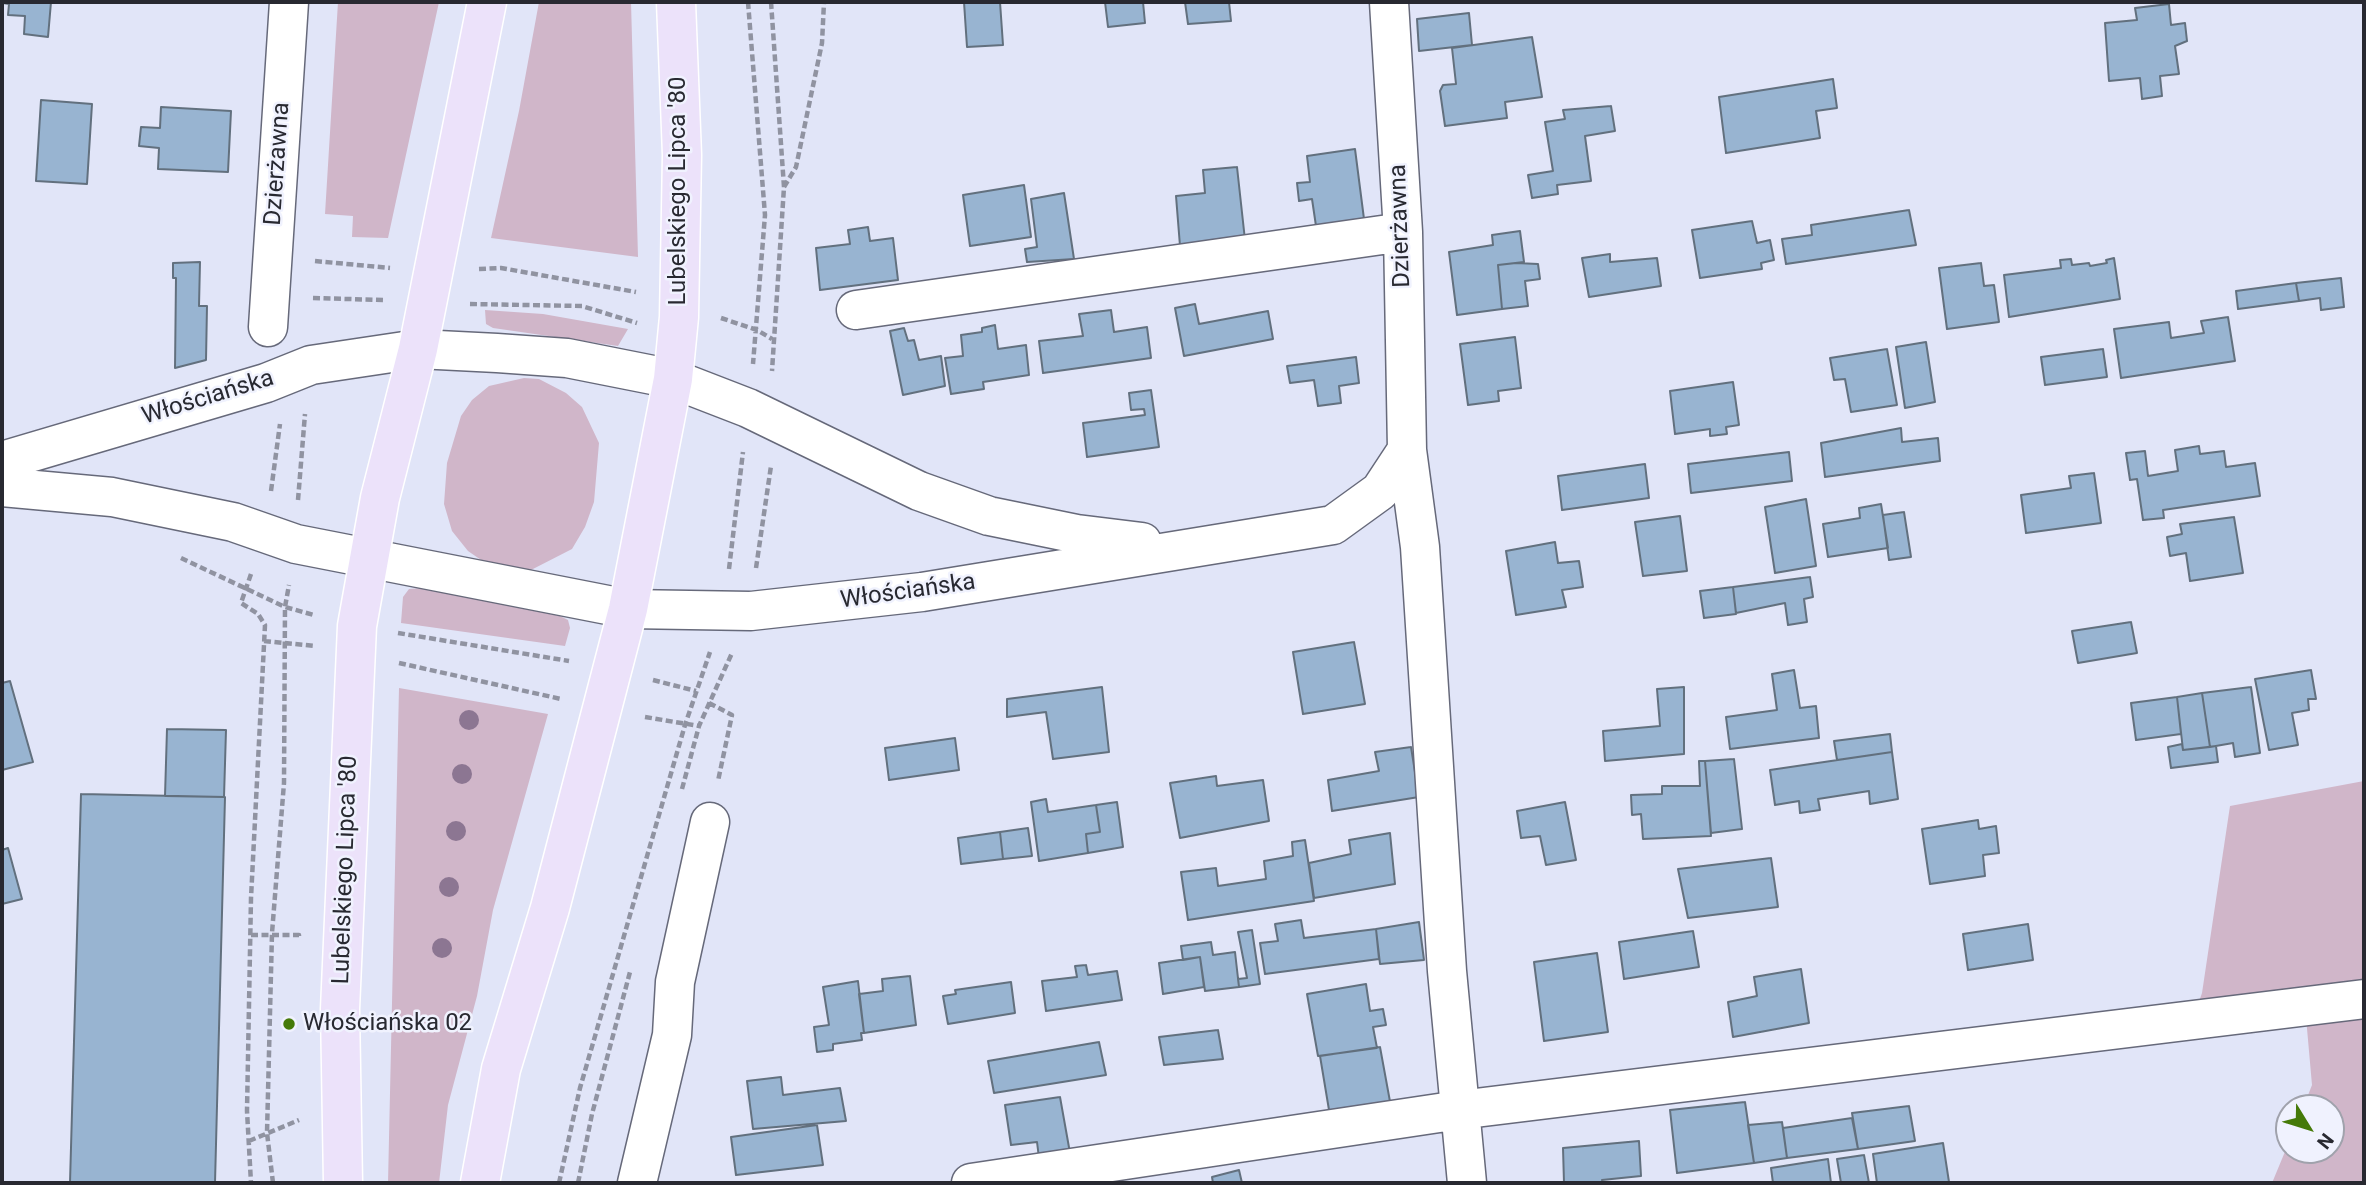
<!DOCTYPE html>
<meta charset="utf-8">
<style>
body{margin:0}
#map{position:relative;width:2366px;height:1185px;overflow:hidden;background:#e1e5f8;font-family:Roboto,sans-serif}
canvas{display:block}
.frame{position:absolute;inset:0;border:4px solid #282931;pointer-events:none}
.north{position:absolute;left:2275px;top:1094px;width:70px;height:70px;box-sizing:border-box;background:#f0f2fe;border:2px solid #a0a2ac;border-radius:50%;rotate:128deg;font-size:19px;font-weight:700;line-height:28px;text-align:center;color:#282931}
.north::after{content:'';display:block;margin:auto;width:24px;height:32px;background:#457a09;clip-path:polygon(50% 0,100% 100%,50% 72%,0 100%)}
</style>
<div id="map">
<canvas width="2366" height="1185"></canvas>
<div class="frame"></div>
<div class="north">N</div>
</div>
<script>
const g = document.querySelector('canvas').getContext('2d');
g.lineJoin = 'round';
function fill(path, color) { g.fillStyle = color; g.fill(path, 'evenodd'); }
const shape = rows => new Path2D(rows.map(r => 'M' + r).join(''));
function trace(path, color, width, dash) { g.strokeStyle = color; g.lineWidth = width; g.lineCap = dash ? 'butt' : 'round'; g.setLineDash(dash || []); g.stroke(path); }
function write(font, color, halo, rows, align = 'center') {
  g.font = font + ' Roboto,sans-serif'; g.lineWidth = 5; g.setLineDash([]); g.textBaseline = 'middle'; g.strokeStyle = halo; g.fillStyle = color; for (const [text, x, y, turn = 0] of rows) {
    g.save(); g.translate(x, y); g.rotate((+turn || 0) * Math.PI / 180); g.textAlign = isNaN(turn) ? turn : align; if (halo) g.strokeText(text, 0, 0); g.fillText(text, 0, 0); g.restore();
  }
}
const green = shape([
 [338,2,439,2,388,238,352,237,353,216,325,214],
 [539,2,631,2,638,257,491,238,519,111],
 [485,310,543,314,628,329,618,346,493,328,486,324],
 [524,378,539,379,566,393,582,407,599,443,594,502,585,527,572,549,531,570,503,568,484,562,468,551,452,531,444,504,447,463,461,416,472,400,489,386],
 [422,588,560,616,568,620,570,628,565,646,401,623,403,597,409,589],
 [399,688,548,714,493,910,477,996,448,1105,439,1183,388,1183],
 [2364,781,2364,1183,2272,1183,2289,1142,2289,1150,2331,1150,2331,1108,2303,1108,2312,1085,2305,1006,2193,1019,2202,993,2230,806]
]);
const building = shape([
 [51,2,48,37,24,34,25,16,8,15,9,4,3,3,51,2],
 [964,2,1000,2,1003,45,967,47,964,2],
 [1105,2,1143,2,1145,23,1108,27,1105,2],
 [1185,2,1229,2,1231,21,1188,24,1185,2],
 [2169,4,2171,25,2185,23,2187,41,2175,46,2179,74,2160,76,2162,96,2142,99,2140,78,2109,81,2105,23,2137,20,2135,8,2169,4],
 [1469,13,1472,45,1419,51,1417,19,1469,13],
 [1532,37,1542,97,1505,102,1507,118,1445,126,1440,91,1443,85,1456,84,1452,48,1532,37],
 [1833,79,1837,108,1816,111,1820,138,1726,153,1719,97,1833,79],
 [41,100,92,104,87,184,36,181,41,100],
 [1611,106,1615,131,1585,136,1591,181,1557,185,1558,194,1532,198,1528,175,1553,171,1545,122,1565,119,1563,110,1611,106],
 [161,107,231,111,228,172,158,169,159,148,139,146,141,127,160,128,161,107],
 [1355,149,1364,219,1316,226,1312,199,1299,201,1297,183,1310,182,1307,156,1355,149],
 [1237,167,1245,240,1180,246,1176,196,1205,193,1203,170,1237,167],
 [1024,185,1031,237,970,246,963,195,1024,185],
 [1064,193,1074,259,1027,262,1025,249,1037,247,1031,199,1064,193],
 [1909,210,1916,245,1786,264,1782,239,1812,235,1811,225,1909,210],
 [1752,221,1757,243,1770,240,1774,260,1761,263,1762,269,1700,278,1692,230,1752,221],
 [868,227,870,241,893,238,898,280,820,290,816,248,850,244,848,230,868,227],
 [1520,231,1524,262,1498,265,1502,309,1457,315,1449,252,1493,245,1492,235,1520,231],
 [1610,254,1610,262,1657,258,1661,286,1589,297,1582,258,1610,254],
 [2114,258,2120,299,2009,317,2004,275,2061,268,2060,260,2071,259,2072,265,2089,263,2090,266,2107,263,2106,260,2114,258],
 [200,262,199,306,207,306,206,360,175,368,176,278,173,278,173,263,200,262],
 [1516,263,1538,264,1540,279,1525,281,1528,306,1502,309,1498,265,1516,263],
 [1981,263,1984,286,1994,285,1999,322,1947,329,1939,268,1981,263],
 [2341,278,2344,307,2321,310,2320,298,2299,301,2296,283,2341,278],
 [2296,283,2299,301,2238,309,2236,291,2296,283],
 [1195,304,1199,324,1268,311,1273,339,1184,356,1175,308,1195,304],
 [1111,310,1114,332,1147,327,1151,358,1043,373,1039,341,1083,336,1079,314,1111,310],
 [2228,317,2235,361,2121,378,2114,329,2169,322,2171,338,2204,333,2201,321,2228,317],
 [995,325,998,349,1026,345,1029,375,983,382,984,389,951,394,945,358,963,356,961,335,982,332,982,328,995,325],
 [904,328,908,341,914,340,919,360,941,356,945,386,903,395,890,331,904,328],
 [1515,337,1521,388,1498,391,1499,401,1468,405,1460,344,1515,337],
 [1926,342,1935,402,1905,408,1896,347,1926,342],
 [1887,349,1897,405,1851,412,1845,379,1834,380,1830,358,1887,349],
 [2103,349,2107,377,2045,385,2041,357,2103,349],
 [1356,357,1359,383,1339,386,1341,403,1318,406,1314,380,1290,383,1287,366,1356,357],
 [1733,382,1739,425,1726,427,1727,434,1710,436,1710,429,1675,434,1670,391,1733,382],
 [1151,390,1159,447,1087,457,1083,423,1145,415,1144,409,1131,410,1129,393,1151,390],
 [1901,428,1902,442,1938,438,1940,461,1825,477,1821,443,1901,428],
 [2199,446,2200,454,2224,451,2226,467,2255,463,2260,496,2163,510,2164,518,2143,520,2137,479,2130,480,2126,453,2145,451,2148,476,2178,471,2175,450,2199,446],
 [1789,452,1792,481,1691,493,1688,464,1789,452],
 [1645,464,1649,498,1562,510,1558,476,1645,464],
 [2094,473,2101,523,2026,533,2021,495,2071,488,2069,476,2094,473],
 [1806,499,1816,566,1775,573,1765,507,1806,499],
 [1881,504,1888,548,1828,557,1823,524,1860,518,1859,508,1881,504],
 [1904,512,1911,557,1889,560,1883,515,1904,512],
 [1680,516,1687,571,1643,576,1635,522,1680,516],
 [2234,517,2243,573,2190,581,2186,553,2170,556,2167,537,2182,534,2180,524,2234,517],
 [1555,542,1558,563,1579,561,1583,587,1562,590,1566,607,1516,615,1506,551,1555,542],
 [1810,577,1813,597,1804,599,1807,622,1788,625,1785,603,1736,613,1733,587,1810,577],
 [1733,587,1736,614,1704,618,1700,591,1733,587],
 [2131,622,2137,653,2078,663,2072,631,2131,622],
 [1354,642,1365,704,1303,714,1293,652,1354,642],
 [1794,670,1800,708,1816,706,1819,738,1730,749,1726,717,1777,710,1772,674,1794,670],
 [2311,670,2316,699,2308,699,2309,710,2292,713,2298,745,2269,750,2255,679,2311,670],
 [10,681,33,762,2,770,2,683,10,681],
 [1102,687,1109,752,1053,759,1046,712,1007,717,1007,699,1102,687],
 [1684,687,1684,754,1605,761,1603,731,1660,726,1657,689,1684,687],
 [2251,687,2260,753,2235,757,2233,743,2210,747,2202,693,2251,687],
 [2202,693,2210,747,2183,750,2177,697,2202,693],
 [2177,697,2181,734,2136,740,2131,703,2177,697],
 [167,729,226,730,224,797,165,796,167,729],
 [1890,734,1892,752,1837,760,1834,741,1890,734],
 [955,738,959,770,889,780,885,748,955,738],
 [2182,744,2183,750,2216,746,2218,762,2171,768,2168,747,2182,744],
 [1411,747,1419,797,1332,811,1328,780,1379,771,1375,752,1411,747],
 [1892,752,1898,799,1870,804,1869,791,1818,799,1820,810,1800,813,1799,801,1775,805,1770,770,1892,752],
 [1734,759,1742,829,1711,833,1705,761,1734,759],
 [1699,761,1705,761,1711,836,1643,839,1641,814,1632,815,1631,795,1662,794,1662,786,1700,786,1699,761],
 [1216,776,1217,786,1263,780,1269,821,1180,838,1170,783,1216,776],
 [81,794,225,797,215,1183,70,1183,81,794],
 [1046,799,1048,812,1096,805,1100,832,1086,834,1088,853,1039,861,1031,802,1046,799],
 [1117,802,1123,847,1088,853,1086,834,1100,832,1096,805,1117,802],
 [1565,802,1576,860,1546,865,1540,836,1521,838,1517,811,1565,802],
 [1978,820,1979,829,1996,826,1999,853,1983,855,1985,876,1930,884,1922,829,1978,820],
 [1028,828,1032,856,1003,859,1000,832,1028,828],
 [1000,832,1003,859,961,864,958,838,1000,832],
 [1390,833,1395,884,1314,898,1309,863,1351,854,1349,840,1390,833],
 [1305,840,1314,901,1188,920,1181,872,1216,868,1218,886,1266,879,1264,861,1293,856,1292,842,1305,840],
 [8,848,22,899,2,904,2,850,8,848],
 [1771,858,1778,907,1688,918,1678,869,1771,858],
 [1301,920,1304,938,1376,929,1379,959,1265,974,1260,943,1278,941,1275,924,1301,920],
 [1419,922,1424,960,1380,964,1376,929,1419,922],
 [2028,924,2033,960,1968,970,1963,934,2028,924],
 [1252,930,1260,984,1239,987,1238,979,1247,978,1238,932,1252,930],
 [1693,931,1699,967,1624,979,1619,942,1693,931],
 [1211,942,1213,955,1235,952,1239,987,1205,991,1200,957,1183,960,1181,946,1211,942],
 [1597,953,1608,1032,1544,1041,1534,962,1597,953],
 [1200,957,1204,987,1163,994,1159,963,1200,957],
 [1086,965,1088,975,1117,971,1122,1000,1046,1011,1042,981,1077,977,1075,966,1086,965],
 [1801,969,1809,1023,1733,1037,1728,1002,1757,996,1754,977,1801,969],
 [910,976,916,1025,864,1033,859,994,883,991,882,979,910,976],
 [858,981,864,1033,861,1033,862,1040,833,1044,833,1050,817,1052,814,1027,829,1025,823,987,858,981],
 [1011,982,1015,1013,948,1024,943,996,956,994,955,990,1011,982],
 [1366,984,1370,1011,1383,1009,1386,1025,1373,1027,1377,1048,1318,1056,1307,994,1366,984],
 [1218,1030,1223,1059,1164,1065,1159,1037,1218,1030],
 [1099,1042,1106,1075,994,1093,988,1061,1099,1042],
 [1380,1047,1391,1107,1330,1116,1320,1056,1380,1047],
 [781,1077,783,1095,840,1088,846,1121,753,1129,747,1081,781,1077],
 [1060,1097,1070,1153,1039,1158,1037,1142,1011,1145,1005,1105,1060,1097],
 [1745,1102,1754,1163,1677,1173,1670,1110,1745,1102],
 [1909,1106,1915,1141,1858,1149,1852,1113,1909,1106],
 [1852,1118,1858,1149,1787,1158,1783,1128,1852,1118],
 [1782,1122,1787,1158,1754,1163,1748,1125,1782,1122],
 [817,1125,823,1165,736,1175,731,1137,817,1125],
 [1639,1141,1641,1176,1602,1180,1603,1183,1564,1183,1563,1148,1639,1141],
 [1943,1143,1949,1182,1877,1183,1873,1154,1943,1143],
 [1864,1155,1869,1183,1841,1183,1837,1159,1864,1155],
 [1828,1159,1831,1183,1773,1183,1771,1168,1828,1159],
 [1239,1170,1242,1183,1213,1183,1212,1177,1239,1170]
]);
const path = shape([
 [748,2,765,215,753,364],
 [771,2,784,187,772,371],
 [784,187,796,167,822,43,824,2],
 [315,261,390,268],
 [479,269,501,268,636,292],
 [313,298,384,300],
 [470,304,582,306,637,323],
 [721,318,757,330,772,339],
 [271,491,280,424],
 [298,500,305,414],
 [181,558,285,607,314,615],
 [756,568,771,466],
 [729,569,743,452],
 [251,574,241,603,258,614,265,625,251,898,247,1111,251,1183],
 [398,633,569,661],
 [264,641,315,646],
 [399,663,561,699],
 [653,680,696,691],
 [709,703,732,715,718,781],
 [645,717,699,726],
 [682,789,699,726,732,653],
 [251,935,299,935,299,938],
 [249,1141,299,1120],
 [273,1183,267,1133,272,933,284,783,285,607,289,585],
 [559,1183,580,1088,685,725,710,652],
 [578,1183,592,1114,630,972]
]);
const minor = shape([
 [1389,2,1403,232,1407,450,1420,547,1447,971,1467,1183],
 [856,310,1403,232],
 [268,327,289,2],
 [2,461,266,383,311,365,418,349,497,353,567,358,673,379,748,408,919,491,989,516,1077,534,1142,542],
 [2,487,112,497,233,522,296,544,628,609,751,611,922,592,1333,525,1380,491,1407,450],
 [637,1183,672,1035,675,982,710,822],
 [971,1183,1459,1110,2364,999]
]);
const major = shape([
 [343,1183,340,1009,357,626,380,498,418,349,487,2],
 [480,1183,501,1069,550,908,628,609,673,379,679,317,682,155,676,2]
]);
const trees = [
 [469,720],
 [462,774],
 [456,831],
 [449,887],
 [442,948]
];
const markers = [
 [289,1024,7,"#457a09"]
];
const streetNames = [
 ["Dzierżawna",278,164,-86],
 ["Lubelskiego Lipca '80",679,191,-90],
 ["Dzierżawna",1401,226,-92],
 ["Włościańska",208,398,-17],
 ["Włościańska",908,592,-8],
 ["Lubelskiego Lipca '80",346,870,-88]
];
const poiNames = [
 ["Włościańska 02",303,1024]
];
fill(green, '#d0b6c9');
fill(building, '#98b4d1');
trace(building, '#62707e', 2);
trace(minor, '#66697a', 41);
trace(major, '#fff', 41);
trace(path, '#9093a1', 4.5, [7, 3.5]);
trace(minor, '#fff', 38);
trace(major, '#ece2fa', 38);
g.fillStyle = '#8c7692';
for (const [x, y] of trees) { g.beginPath(); g.arc(x, y, 10, 0, 2 * Math.PI); g.fill(); }
for (const [x, y, r, color] of markers) { const dot = new Path2D(); dot.arc(x, y, r, 0, 2 * Math.PI); g.fillStyle = color; g.fill(dot); trace(dot, '#f0f2fe', 2.5); }
write('24px', '#282931', '#f0f2fe', streetNames);
write('24px', '#282931', '#f0f2fe', poiNames, 'left');
</script>
